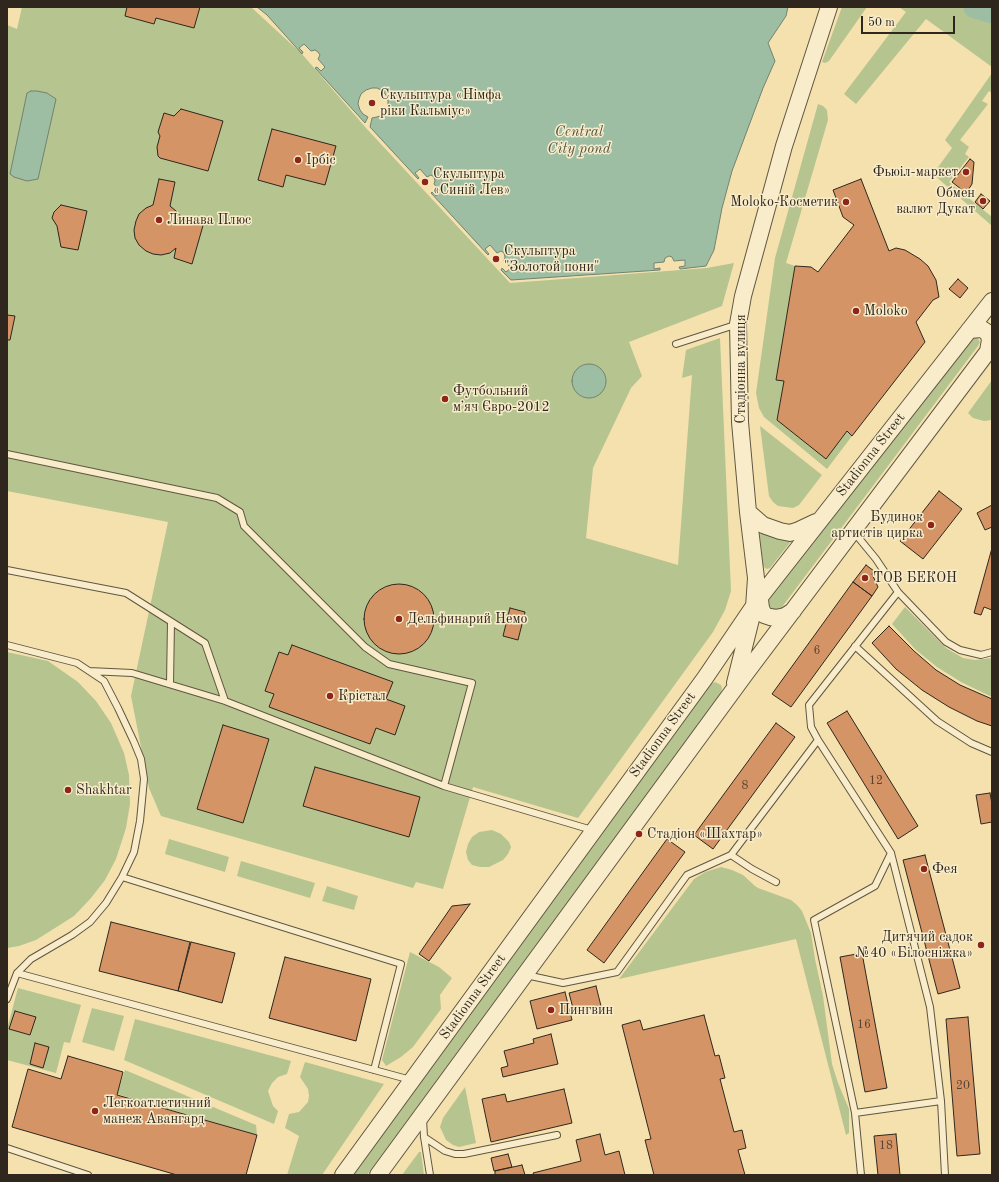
<!DOCTYPE html>
<meta charset="utf-8">
<style>
body{margin:0}
#map{position:relative;width:999px;height:1182px;overflow:hidden;background:#f5e1ae;font-family:"Old Standard TT",serif}
canvas{display:block}
.frame{position:absolute;inset:0;border:8px solid #2f271e;pointer-events:none}
.scale{position:absolute;left:861px;top:16px;width:94px;height:18px;box-sizing:border-box;border:2px solid #2f271e;border-top:0;padding-left:5px;font-size:12px;line-height:14px;white-space:nowrap;color:#2f271e;-webkit-text-stroke:3px #f8ecca;paint-order:stroke}
</style>
<div id="map">
<canvas width="999" height="1182"></canvas>
<div class="frame"></div>
<div class="scale">50 m</div>
</div>
<script>
const g = document.querySelector('canvas').getContext('2d');
g.lineJoin = 'round';
function fill(path, color) { g.fillStyle = color; g.fill(path, 'evenodd'); }
const shape = rows => new Path2D(rows.map(r => 'M' + r).join(''));
function trace(path, color, width, dash) { g.strokeStyle = color; g.lineWidth = width; g.lineCap = dash ? 'butt' : 'round'; g.setLineDash(dash || []); g.stroke(path); }
function write(font, color, halo, rows, align = 'center') {
  g.font = font + ' "Old Standard TT",serif'; g.lineWidth = 3; g.setLineDash([]); g.textBaseline = 'middle'; g.strokeStyle = halo; g.fillStyle = color; for (const [text, x, y, turn = 0] of rows) {
    g.save(); g.translate(x, y); g.rotate((+turn || 0) * Math.PI / 180); g.textAlign = isNaN(turn) ? turn : align; if (halo) g.strokeText(text, 0, 0); g.fillText(text, 0, 0); g.restore();
  }
}
const green = shape([
 [22,7,251,7,302,54,366,128,510,283,707,268,734,263,722,306,629,342,642,376,631,388,593,468,586,538,678,565,692,375,682,378,686,350,720,338,731,591,725,610,713,632,578,818,473,787,443,889,416,882,413,888,161,816,149,788,131,696,168,522,7,491,7,25,17,29],
 [842,7,867,7,829,61,825,63,822,62],
 [899,7,992,7,992,67,926,19,856,104,844,94,906,12],
 [992,73,992,93,989,91,982,101,988,104,960,140,969,147,965,154,969,157,949,182,992,217,992,226,933,174,952,148,945,140],
 [818,104,823,106,827,110,828,120,786,263,795,266,776,380,784,381,777,419,826,458,847,431,852,436,827,469,764,417,759,408,756,393,775,258],
 [977,337,980,342,978,346,779,611,767,608,767,598,970,338],
 [992,380,992,420,984,421,973,418,968,413],
 [760,426,822,475,799,505,793,508,778,506,773,502,769,496],
 [762,532,792,540,770,568,767,569,765,568,763,565,760,537,760,535],
 [905,607,946,648,963,658,975,660,992,658,992,697,961,682,937,667,916,650,892,624],
 [7,652,48,661,78,682,96,701,111,723,124,753,129,775,130,804,126,828,116,859,105,880,91,898,74,916,36,940,19,946,7,948],
 [715,682,721,685,722,688,721,693,367,1175,349,1175,516,951,711,684],
 [492,830,501,834,509,842,511,847,508,854,503,860,489,867,480,867,472,865,468,860,466,852,468,844,472,837,479,832],
 [169,839,229,857,225,872,165,854],
 [241,861,315,883,310,898,237,876],
 [721,867,732,870,743,875,755,886,758,888,791,900,797,905,802,911,811,933,815,959,823,996,832,1064,838,1083,849,1109,849,1133,846,1135,796,939,619,979,694,879,705,872],
 [327,886,358,896,354,910,322,901],
 [410,952,439,967,452,978,440,995,441,1009,413,1047,401,1057,386,1066,382,1060],
 [18,988,81,1005,70,1043,64,1042,56,1073,7,1060,7,1029],
 [92,1008,124,1016,114,1051,82,1042],
 [135,1019,291,1061,287,1074,278,1077,272,1083,268,1091,273,1106,278,1111,274,1124,124,1060],
 [305,1062,384,1084,322,1175,287,1175,299,1136,285,1128,289,1114,299,1112,308,1102,309,1096,308,1089,300,1077],
 [125,1070,256,1125,257,1135,117,1094],
 [465,1087,476,1143,459,1147,453,1145,446,1140,440,1127,443,1118],
 [419,1152,421,1152,424,1175,402,1175]
]);
const water = shape([
 [257,7,788,7,786,16,768,43,775,61,763,88,732,171,722,208,714,250,706,266,680,269,679,267,685,266,685,260,674,261,672,257,669,256,665,258,664,262,654,263,654,269,660,268,660,270,511,280,501,270,502,268,506,272,511,268,504,261,505,257,504,253,501,251,497,253,490,245,485,249,489,254,488,255,431,193,432,192,436,196,441,192,434,184,435,181,434,177,431,175,427,177,420,169,415,173,419,178,418,179,370,127,372,118,381,116,385,113,388,107,388,101,386,95,383,91,377,88,372,88,366,90,361,94,359,99,358,104,360,110,363,114,368,117,365,123,315,68,317,67,321,71,325,67,318,59,320,55,318,52,315,50,311,51,304,44,299,48,303,52,302,54,267,15,257,7],
 [31,91,37,91,47,93,56,99,38,179,27,181,14,177,10,174,27,93,31,91],
 '572 381a17 17 0 1 1 34 0a17 17 0 1 1-34 0Z'
]);
const river = shape([
 [975,7,992,12]
]);
const building = shape([
 [127,7,200,7,194,28,156,18,154,24,125,16,127,7],
 [181,109,223,121,208,171,160,158,158,156,157,147,160,136,158,132,164,113,174,116,181,109],
 [272,129,336,146,325,185,286,175,283,187,258,180,272,129],
 [970,159,974,162,972,184,966,193,952,182,970,159],
 [159,179,175,182,170,206,176,211,182,218,184,225,187,217,204,222,192,264,174,258,176,248,170,253,161,255,153,254,146,251,139,245,135,238,134,230,136,221,139,214,146,208,153,205,159,179],
 [861,179,889,251,896,248,905,250,920,259,928,266,936,280,939,297,933,300,916,322,925,342,852,436,847,431,826,459,777,420,784,381,776,380,795,266,811,267,818,272,854,225,843,217,833,190,861,179],
 [981,194,990,201,983,209,975,202,981,194],
 [61,205,87,211,78,250,61,247,57,226,52,218,54,212,61,205],
 [958,279,968,288,960,298,949,289,958,279],
 [7,315,15,316,10,340,7,340,7,315],
 [939,491,962,509,923,559,900,541,939,491],
 [992,505,992,527,985,530,977,513,992,505],
 [992,548,992,610,984,607,981,615,974,613,992,548],
 [866,565,874,571,872,574,878,587,872,596,853,582,866,565],
 [853,582,872,596,791,707,772,694,853,582],
 '364 619a35 35 0 1 1 70 0a35 35 0 1 1-70 0Z',
 [510,608,525,612,518,640,503,636,510,608],
 [889,626,914,651,936,670,960,685,992,699,992,726,977,721,949,707,922,690,896,669,872,643,889,626],
 [292,645,393,682,386,699,405,706,395,735,376,728,370,744,269,707,274,694,265,691,279,652,288,655,292,645],
 [847,711,918,826,898,839,827,723,847,711],
 [776,723,795,737,713,849,694,835,776,723],
 [223,725,269,739,243,823,197,809,223,725],
 [315,767,420,797,409,837,303,806,315,767],
 [990,793,992,804,992,822,981,824,976,795,990,793],
 [667,839,685,852,604,963,587,950,667,839],
 [925,855,960,988,938,994,903,860,925,855],
 [470,904,429,961,419,954,452,906,470,904],
 [111,922,190,942,178,991,99,971,111,922],
 [191,942,235,953,222,1003,178,991,191,942],
 [862,953,887,1088,865,1092,840,957,862,953],
 [285,957,371,979,356,1041,269,1018,285,957],
 [596,986,601,1006,574,1012,569,993,596,986],
 [565,992,572,1020,537,1029,530,1001,565,992],
 [15,1011,36,1017,30,1035,9,1029,15,1011],
 [704,1015,715,1056,719,1055,725,1078,720,1079,734,1132,742,1130,746,1148,738,1150,745,1175,654,1175,645,1140,651,1139,622,1025,640,1020,643,1030,704,1015],
 [968,1017,980,1154,957,1156,946,1019,968,1017],
 [551,1034,558,1064,503,1077,501,1068,508,1066,504,1051,534,1043,533,1039,551,1034],
 [35,1043,49,1047,43,1068,30,1064,35,1043],
 [68,1056,123,1072,117,1095,257,1135,246,1175,177,1175,12,1127,28,1069,61,1079,68,1056],
 [564,1089,572,1123,491,1142,482,1099,505,1094,507,1102,564,1089],
 [600,1134,605,1155,619,1151,625,1175,534,1175,533,1173,581,1161,576,1140,600,1134],
 [896,1134,900,1175,878,1175,874,1136,896,1134],
 [508,1154,512,1167,494,1171,491,1158,508,1154],
 [522,1165,525,1175,495,1175,495,1171,522,1165]
]);
const service = shape([
 [676,344,738,324],
 [7,454,217,498,240,512,244,526,365,647,389,664,472,683,444,786],
 [7,570,126,593,205,643,225,701],
 [898,592,946,642,960,650,981,655,992,652],
 [7,645,77,663,104,681,118,708,134,742,141,759,144,779,140,821,134,852,122,877,106,903,90,922,72,935,31,959,17,973,7,999],
 [855,646,937,721,971,743,992,752],
 [89,671,132,673,225,701,444,786,592,830],
 [170,684,171,622],
 [818,740,891,853,930,1007,941,1101,945,1175],
 [891,853,875,886,814,920,855,1113,941,1101],
 [731,855,752,869,776,882],
 [122,877,401,964,374,1070],
 [17,973,411,1080],
 [526,975,563,983,617,972,687,875,731,855,818,740,811,727,809,705,898,592,876,559,853,531],
 [855,1113,861,1175],
 [423,1119,424,1137,430,1175],
 [424,1137,445,1151,455,1154,464,1154,557,1135],
 [7,1148,88,1175]
]);
const tertiary = shape([
 [969,330,982,329,988,333,990,340,988,351],
 [748,512,763,525,780,531,790,533,799,530,816,522],
 [759,592,761,608,764,615,770,617,776,618,785,616,793,611],
 [735,683,754,607,756,578,748,512,740,422,738,324,743,296,784,146,829,7],
 [343,1175,705,678,760,597,992,301],
 [378,1175,746,673,992,346]
]);
const markers = [
 [372,103,4,"#8f2418"],
 [298,160,4,"#8f2418"],
 [966,172,4,"#8f2418"],
 [425,182,4,"#8f2418"],
 [983,201,4,"#8f2418"],
 [846,202,4,"#8f2418"],
 [159,220,4,"#8f2418"],
 [496,259,4,"#8f2418"],
 [856,311,4,"#8f2418"],
 [445,399,4,"#8f2418"],
 [931,525,4,"#8f2418"],
 [865,578,4,"#8f2418"],
 [399,619,4,"#8f2418"],
 [330,696,4,"#8f2418"],
 [68,790,4,"#8f2418"],
 [639,834,4,"#8f2418"],
 [924,869,4,"#8f2418"],
 [981,945,4,"#8f2418"],
 [551,1010,4,"#8f2418"],
 [95,1111,4,"#8f2418"]
];
const numberNames = [
 ["6",817,651],
 ["12",876,781],
 ["8",745,786],
 ["16",864,1025],
 ["20",963,1086],
 ["18",886,1146]
];
const poiNames = [
 ["Скульптура «Німфа",380,95],
 ["ріки Кальміус»",380,111],
 ["Ірбіс",306,160],
 ["Фьюіл-маркет",958,172,"right"],
 ["Скульптура",433,174],
 ["«Синій Лев»",433,190],
 ["Обмен",975,193,"right"],
 ["валют Дукат",975,209,"right"],
 ["Moloko-Косметик",838,202,"right"],
 ["Линава Плюс",167,220],
 ["Скульптура",504,251],
 ["\"Золотой пони\"",504,267],
 ["Moloko",864,311],
 ["Футбольний",453,391],
 ["мʼяч Євро-2012",453,407],
 ["Будинок",923,517,"right"],
 ["артистів цирка",923,533,"right"],
 ["ТОВ БЕКОН",873,578],
 ["Дельфинарий Немо",407,619],
 ["Крістал",338,696],
 ["Shakhtar",76,790],
 ["Стадіон «Шахтар»",647,834],
 ["Фея",932,869],
 ["Дитячий садок",973,937,"right"],
 ["№40 «Білосніжка»",973,953,"right"],
 ["Пингвин",559,1010],
 ["Легкоатлетичний",103,1103],
 ["манеж Авангард",103,1119]
];
const streetNames = [
 ["Стадіонна вулиця",741,369,-90],
 ["Stadionna Street",871,455,-52],
 ["Stadionna Street",663,735,-54],
 ["Stadionna Street",473,997,-54]
];
const waterNames = [
 ["Central",579,132],
 ["City pond",579,149]
];
fill(green, '#b6c48f');
fill(water, '#9ebea4');
trace(water, '#72826e', 1);
trace(river, '#9ebea4', 23);
fill(building, '#d49465');
trace(building, '#2f271e', 1);
trace(service, '#605642', 8);
trace(tertiary, '#605642', 18);
trace(service, '#f8ecca', 6);
trace(tertiary, '#f8ecca', 16);
for (const [x, y, r, color] of markers) { const dot = new Path2D(); dot.arc(x, y, r, 0, 2 * Math.PI); g.fillStyle = color; g.fill(dot); trace(dot, '#f8ecca', 1.5); }
write('12px', '#584230', null, numberNames);
write('14px', '#2f271e', '#f8ecca', poiNames, 'left');
write('14px', '#2f271e', '#f8ecca', streetNames);
write('italic 15px', '#505446', '#f8ecca', waterNames);
</script>
